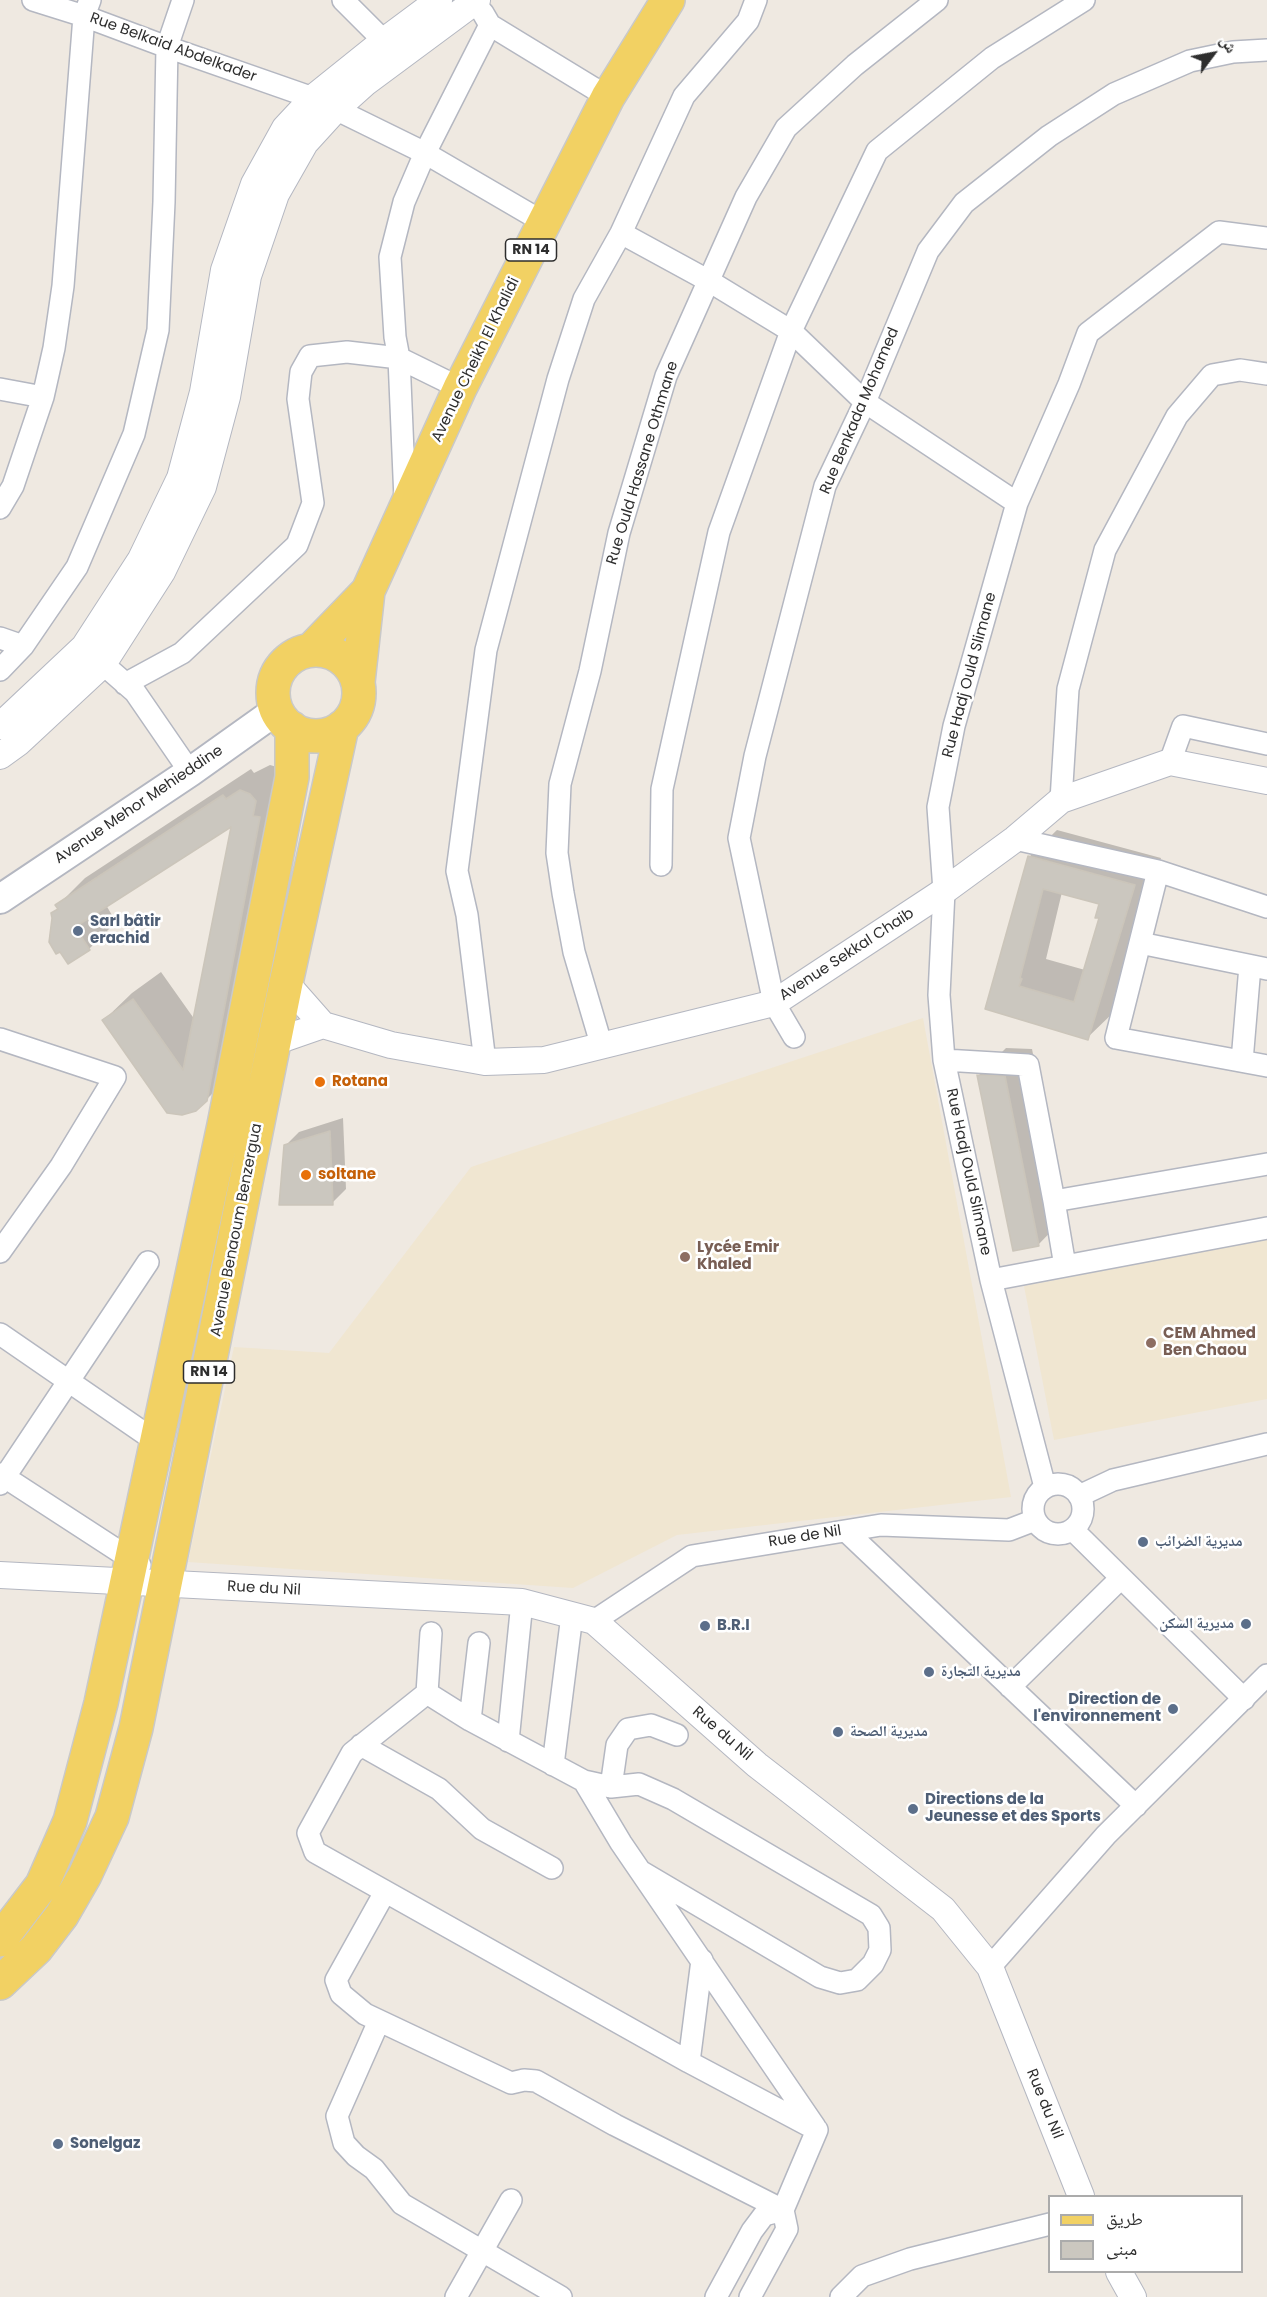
<!DOCTYPE html>
<meta charset="utf-8">
<style>
body{margin:0}
#map{position:relative;width:1267px;height:2297px;overflow:hidden;background:#efe9e1;font-family:Poppins,"Noto Naskh Arabic",sans-serif}
canvas{display:block}
.legend{position:absolute;left:1048px;top:2195px;width:195px;height:78px;box-sizing:border-box;background:#fff;border:2px solid #ababab;margin:0;padding:8px 10px;list-style:none;font-size:18px;color:#2e2e2e}
.legend li{display:flex;align-items:center;gap:12px;height:30px}
.legend b{width:30px;border:2px solid #ababab}
.north{position:absolute;left:1183px;top:24px;width:60px;height:60px;-webkit-text-stroke:4px #fff;paint-order:stroke;rotate:58deg;font-size:16px;font-weight:700;line-height:24px;text-align:center;color:#2e2e2e}
.north::after{content:'';display:block;margin:auto;width:21px;height:27px;background:#2e2e2e;clip-path:polygon(50% 0,100% 100%,50% 72%,0 100%)}
</style>
<div id="map">
<canvas width="1267" height="2297"></canvas>
<ul class="legend">
<li><b style="height:8px;background:#f2d163"></b>طريق</li>
<li><b style="height:16px;background:#cbc7bf"></b>مبنى</li>
</ul>
<div class="north">ش</div>
</div>
<script>
const g = document.querySelector('canvas').getContext('2d');
g.lineJoin = 'round';
function fill(path, color) { g.fillStyle = color; g.fill(path, 'evenodd'); }
const shape = rows => new Path2D(rows.map(r => 'M' + r).join(''));
function trace(path, color, width, dash) { g.strokeStyle = color; g.lineWidth = width; g.lineCap = dash ? 'butt' : 'round'; g.setLineDash(dash || []); g.stroke(path); }
function write(font, color, halo, rows, align = 'center') {
  g.font = font + ' Poppins,"Noto Naskh Arabic",sans-serif'; g.lineWidth = 5; g.setLineDash([]); g.textBaseline = 'middle'; g.strokeStyle = halo; g.fillStyle = color; for (const [text, x, y, turn = 0] of rows) {
    g.save(); g.translate(x, y); g.rotate((+turn || 0) * Math.PI / 180); g.textAlign = isNaN(turn) ? turn : align; if (halo) g.strokeText(text, 0, 0); g.fillText(text, 0, 0); g.restore();
  }
}
const education = shape([
 [923,1018,1011,1497,677,1535,573,1588,188,1562,234,1347,329,1353,471,1167],
 [1267,1239,1267,1399,1054,1440,1024,1286]
]);
const shadow = shape([
 [270,765,277,767,234,1072,206,1100,104,1020,132,993,161,972,195,1020,233,824,106,905,116,922,89,949,60,949,52,914,59,907,57,906,85,878,251,769,254,773],
 [1057,830,1161,858,1115,1011,1087,1038,987,1008,1029,857],
 [1062,892,1100,903,1101,917,1085,970,1046,959],
 [1006,1048,1032,1049,1065,1217,1038,1245,979,1075],
 [343,1118,346,1189,332,1203,285,1146,299,1132]
]);
const building = shape([
 [240,790,250,794,256,801,253,816,260,817,207,1101,196,1111,182,1115,167,1113,102,1020,133,999,183,1070,231,827,75,927,90,950,68,964,60,952,56,954,49,942,52,918,51,913,58,909,55,905,223,795,226,799,240,790],
 [1028,856,1135,885,1088,1040,985,1009,1028,856],
 [1043,889,1099,904,1095,918,1099,918,1074,1002,1019,986,1022,979,1020,978,1043,889],
 [977,1075,1005,1076,1039,1246,1013,1251,977,1075],
 [330,1131,333,1205,279,1205,284,1145,330,1131]
]);
const minor = shape([
 [33,0,84,16,167,47,313,98,425,153,545,223],
 [343,0,384,41],
 [483,13,490,25,608,97],
 [621,233,709,281,791,331,865,402,1017,503],
 [0,389,43,397],
 [405,500,399,358,395,337,390,257,404,202,425,153,490,25],
 [0,508,13,486,43,397,54,348,63,286,84,16,90,0],
 [0,638,23,646],
 [103,664,135,692,190,772],
 [0,670,23,646,77,567,134,434,158,330,164,202,167,47,183,0],
 [125,684,182,653,297,545,313,503,298,399,301,372,310,356,347,352,399,358,460,388],
 [1170,762,1183,726,1267,744],
 [1061,800,1068,689,1105,550,1177,416,1212,375,1240,370,1267,374],
 [1015,839,1158,871,1116,1038,1267,1066],
 [661,865,662,789,719,532,791,331,877,151,992,58,1084,0],
 [1158,871,1267,907],
 [1140,943,1267,969],
 [794,1037,774,1003,739,838,755,756,825,486,865,402,928,251,964,203,1049,136,1114,94,1190,61,1233,52,1267,50],
 [0,1039,115,1077,61,1166,0,1252],
 [602,1047,574,952,563,893,557,853,560,784,590,671,619,533,666,376,746,197,786,128,855,65,937,0],
 [944,1060,1028,1065,1054,1201,1267,1164],
 [1242,1061,1250,966],
 [485,1062,467,915,457,871,486,650,558,379,584,299,621,233,684,96,748,21,756,0],
 [1054,1201,1065,1266],
 [991,1280,1267,1228],
 [0,1334,157,1442],
 [0,1474,140,1565],
 '1033 1509a25 25 0 1 1 50 0a25 25 0 1 1-50 0Z',
 [0,1484,148,1262],
 [1045,1487,991,1280,944,1060,939,995,944,891,938,807,954,726,1017,503,1069,384,1088,333,1219,232,1267,238],
 [1079,1496,1113,1480,1267,1444],
 [1073,1530,1244,1699],
 [846,1531,1136,1806],
 [594,1621,692,1556,881,1525,1009,1530,1035,1520],
 [1010,1687,1121,1578],
 [427,1693,431,1633],
 [470,1720,479,1643],
 [508,1741,522,1602],
 [361,1745,439,1789,482,1829,552,1868],
 [553,1765,572,1615],
 [584,1781,621,1843,815,2127],
 [611,1787,584,1781,470,1720,427,1693,352,1753,308,1833,315,1852,689,2062,817,2130],
 [642,1872,820,1977,840,1983,857,1980,873,1964,880,1950,879,1928,871,1915,673,1799,639,1784,611,1787,617,1745,628,1729,651,1725,677,1735],
 [385,1892,336,1980,341,1994,365,2014,511,2083,524,2080,536,2081,615,2125,783,2210],
 [990,1967,1106,1835,1267,1675],
 [379,2021,337,2116,344,2143,356,2156,374,2169,402,2204,561,2297],
 [689,2062,702,1960],
 [456,2297,511,2200],
 [716,2297,752,2231,764,2215,783,2210],
 [750,2297,787,2229,783,2210,817,2130],
 [841,2297,862,2276,910,2259,1050,2224]
]);
const tertiary = shape([
 [0,726,84,647,141,559,180,478,203,392,224,270,254,184,285,128,313,98,384,41,439,0],
 [0,756,18,743,103,664,162,572,203,487,227,397,248,276,276,194,305,143,336,109,365,83,477,0],
 [286,983,323,1025],
 [323,1025,391,1045,485,1062,544,1060,774,1003,944,891,1015,839,1061,800,1170,762,1267,781],
 [274,1042,323,1025],
 [0,1575,522,1602,594,1621,757,1765,943,1909,990,1967,1081,2196],
 [1119,2272,1133,2297]
]);
const secondary = shape([
 [0,899,190,772,277,710]
]);
const primary = shape([
 [311,650,368,591,460,388,608,97,668,0],
 '273 693a43 43 0 1 1 86 0a43 43 0 1 1-86 0Z',
 [358,682,368,591],
 [0,1940,42,1885,70,1821,101,1703,224,1125,292,777,292,728],
 [0,1983,36,1949,62,1915,85,1875,112,1817,136,1728,286,983,342,727]
]);
const markers = [
 [78,931,6,"#5c6f8a"],
 [320,1082,6,"#e8710a"],
 [306,1175,6,"#e8710a"],
 [685,1257,6,"#8d6e63"],
 [1151,1343,6,"#8d6e63"],
 [1143,1542,6,"#5c6f8a"],
 [1246,1624,6,"#5c6f8a"],
 [705,1626,6,"#5c6f8a"],
 [929,1672,6,"#5c6f8a"],
 [1173,1709,6,"#5c6f8a"],
 [838,1732,6,"#5c6f8a"],
 [913,1809,6,"#5c6f8a"],
 [58,2144,6,"#5c6f8a"]
];
const shields = [
 [531,250,51],
 [209,1372,51]
];
const shieldNames = [
 ["RN 14",531,250],
 ["RN 14",209,1372]
];
const streetNames = [
 ["Rue Belkaid Abdelkader",173,48,20],
 ["Avenue Cheikh El Khalidi",476,360,-64],
 ["Rue Benkada Mohamed",860,411,-67],
 ["Rue Ould Hassane Othmane",643,463,-73],
 ["Rue Hadj Ould Slimane",970,675,-75],
 ["Avenue Mehor Mehieddine",139,805,-34],
 ["Avenue Sekkal Chaib",847,955,-33],
 ["Rue Hadj Ould Slimane",968,1172,78],
 ["Avenue Benaoum Benzergua",237,1230,-79],
 ["Rue de Nil",805,1537,-9],
 ["Rue du Nil",264,1589,3],
 ["Rue du Nil",722,1734,41],
 ["Rue du Nil",1044,2104,68]
];
const serviceNames = [
 ["Sarl bâtir",90,922],
 ["erachid",90,939],
 ["مديرية الضرائب",1155,1542],
 ["مديرية السكن",1234,1624,"right"],
 ["B.R.I",717,1626],
 ["مديرية التجارة",941,1672],
 ["Direction de",1161,1700,"right"],
 ["l'environnement",1161,1717,"right"],
 ["مديرية الصحة",850,1732],
 ["Directions de la",925,1800],
 ["Jeunesse et des Sports",925,1817],
 ["Sonelgaz",70,2144]
];
const foodNames = [
 ["Rotana",332,1082],
 ["soltane",318,1175]
];
const educationNames = [
 ["Lycée Emir",697,1248],
 ["Khaled",697,1265],
 ["CEM Ahmed",1163,1334],
 ["Ben Chaou",1163,1351]
];
fill(education, '#f0e6d1');
fill(shadow, '#0003');
fill(building, '#cbc7bf');
trace(building, '#cbc5ba', 1.5);
trace(minor, '#b4b7c1', 24);
trace(tertiary, '#b4b7c1', 28);
trace(secondary, '#b4b7c1', 32);
trace(primary, '#c9c9c9', 36);
trace(minor, '#fff', 21);
trace(tertiary, '#fff', 26);
trace(secondary, '#fff', 28);
trace(primary, '#f2d163', 33);
for (const [x, y, r, color] of markers) { const dot = new Path2D(); dot.arc(x, y, r, 0, 2 * Math.PI); g.fillStyle = color; g.fill(dot); trace(dot, '#fff', 2); }
for (const [x, y, w] of shields) { const box = new Path2D(); box.roundRect(x - w / 2, y - 11, w, 22, 4.5); g.fillStyle = '#fff'; g.fill(box); trace(box, '#2e2e2e', 1.5); }
write('bold 14px', '#2e2e2e', null, shieldNames);
write('15px', '#2e2e2e', '#fff', streetNames);
write('bold 15px', '#4e5e75', '#fff', serviceNames, 'left');
write('bold 15px', '#c56008', '#fff', foodNames, 'left');
write('bold 15px', '#785e54', '#fff', educationNames, 'left');
</script>
